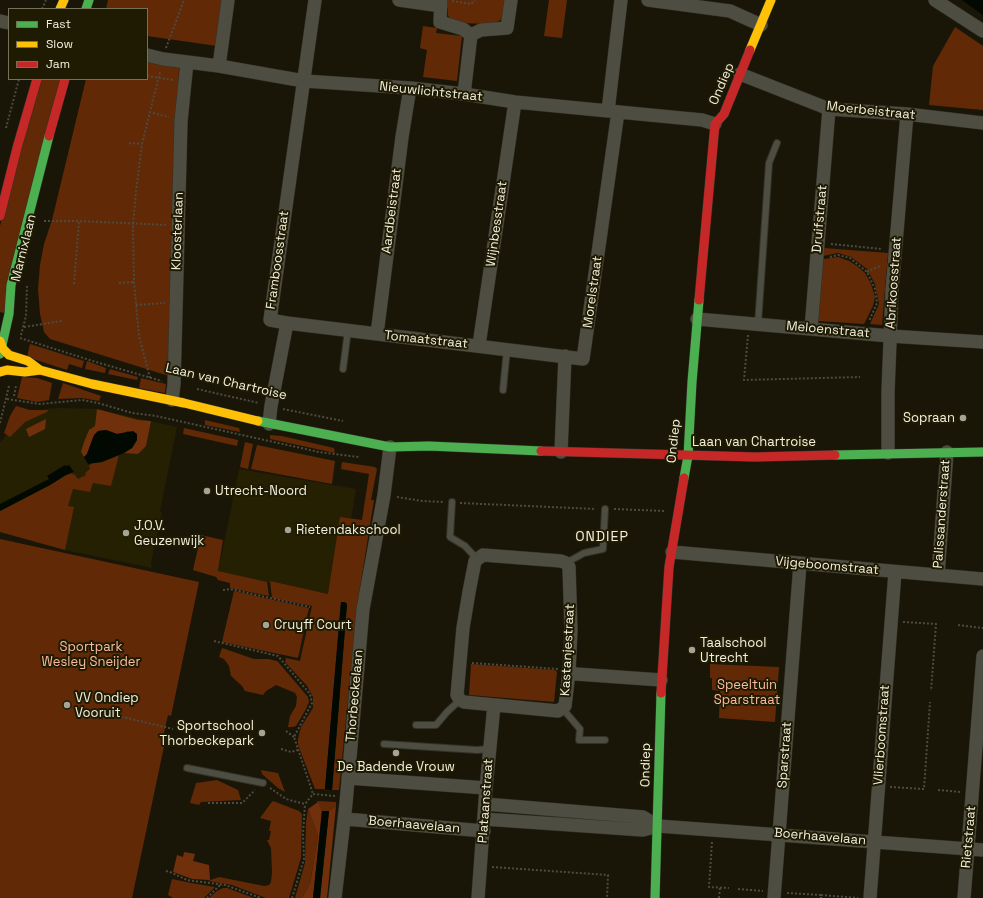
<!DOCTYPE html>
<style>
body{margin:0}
#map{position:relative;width:983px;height:898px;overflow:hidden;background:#191608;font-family:"Space Grotesk",sans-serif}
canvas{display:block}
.legend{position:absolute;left:8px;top:8px;width:140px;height:72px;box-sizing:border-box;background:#1f1b02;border:1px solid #73705b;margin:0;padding:5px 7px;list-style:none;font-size:12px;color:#f2f0e0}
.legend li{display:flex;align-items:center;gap:8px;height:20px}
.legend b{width:20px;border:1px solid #73705b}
</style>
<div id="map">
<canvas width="983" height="898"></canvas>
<ul class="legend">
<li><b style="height:5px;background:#4caf50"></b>Fast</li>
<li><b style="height:5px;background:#ffc107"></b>Slow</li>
<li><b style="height:5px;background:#c62828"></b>Jam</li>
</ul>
</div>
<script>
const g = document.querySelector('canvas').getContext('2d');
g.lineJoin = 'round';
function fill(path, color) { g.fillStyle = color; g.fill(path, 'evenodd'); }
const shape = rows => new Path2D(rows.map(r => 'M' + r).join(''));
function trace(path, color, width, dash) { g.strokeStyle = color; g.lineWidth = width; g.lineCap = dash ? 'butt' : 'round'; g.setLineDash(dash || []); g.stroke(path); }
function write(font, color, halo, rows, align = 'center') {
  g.font = font + ' "Space Grotesk",sans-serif'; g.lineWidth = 4; g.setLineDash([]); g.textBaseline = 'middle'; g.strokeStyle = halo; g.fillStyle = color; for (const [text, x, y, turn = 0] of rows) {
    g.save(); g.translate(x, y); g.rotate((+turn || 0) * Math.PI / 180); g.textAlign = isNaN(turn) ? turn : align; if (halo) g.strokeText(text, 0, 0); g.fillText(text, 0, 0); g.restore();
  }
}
const built = shape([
 [59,408,96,409,177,427,160,511,162,512,151,563,152,568,65,550,0,532,0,443,9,431,30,415,46,409],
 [239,469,356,489,339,596,218,573]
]);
const green = shape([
 [108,0,223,0,217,46,147,36,147,9,106,9],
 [448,0,505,0,503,17,499,21,489,24,458,23,451,21,448,15],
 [549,0,567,0,562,38,544,36],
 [423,26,437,28,436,33,462,36,457,81,423,77,427,50,420,48],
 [955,27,983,46,983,110,929,105,933,66],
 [147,61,179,68,169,376,50,339,44,332,40,314,38,289,40,265,44,244,52,220,86,79,147,79],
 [40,79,61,79,4,313,0,312,0,226,29,111],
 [824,248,888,253,882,325,870,324,879,304,875,284,867,269,851,257,838,253,823,256],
 [838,257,849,261,857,266,865,273,871,284,875,297,873,306,864,324,818,321,823,259],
 [30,344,84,361,82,368,69,364,67,370,27,357],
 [87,361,106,368,105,373,85,369],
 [110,369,138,377,137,380,108,374],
 [22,377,37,378,52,383,49,400,37,402,17,398],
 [141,378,166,384,165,393,139,388],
 [63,383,101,396,99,401,82,398,58,399],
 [16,406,30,410,48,410,47,412,25,422,10,437,4,433,10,416],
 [205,420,239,428,240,432,205,425],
 [184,428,238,440,237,446,183,434],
 [270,435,282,436,334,448,335,453,270,439],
 [245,442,253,444,248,469,240,467],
 [257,445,335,461,332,484,251,469],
 [119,455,111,486,93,483,90,492,73,489,68,506,74,507,65,550,0,532,0,511,50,485,66,475,74,472,71,475,74,474,78,479,86,475,85,473,90,469,89,466,92,463,102,462],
 [342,462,375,467,377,469,371,500,374,500,358,600,339,790,332,790,347,604,341,602,325,789,315,789,298,745,298,739,301,727,313,708,313,697,307,686,285,662,286,658,300,661,312,606,272,598,270,581,328,594,340,517,362,520,369,474,341,469],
 [201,535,223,540,218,571,267,582,269,596,230,588,230,583,218,580,216,577,193,570],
 [0,539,199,582,171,716,168,715,163,737,166,737,132,898,0,898],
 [234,591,309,608,298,658,222,642],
 [222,648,254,659,268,659,277,661,279,663,308,697,309,702,306,709,296,726,293,727,288,727,290,716,296,706,297,697,295,693,276,685,266,691,263,695,245,691,242,686,231,676,229,666,224,659,219,657],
 [471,664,555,670,557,672,554,702,469,695],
 [710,664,779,667,775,722,719,718,720,691,712,690,712,678,710,678],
 [261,770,278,773,285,792,278,788,262,774],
 [217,780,238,790,241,800,201,802,199,805,190,803,196,783],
 [273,801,299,811,302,814,301,858,289,898,266,898,232,885,208,881,219,877,264,886,269,885,271,882,272,872,271,848,267,840,269,840,271,831,269,831,271,821,260,818,271,803],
 [317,801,336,802,336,806,329,811,322,811],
 [308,809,318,836,310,884,302,898,295,898,305,863,306,822],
 [172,879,191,883,215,887,204,898,173,898,168,895],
 [223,888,227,888,254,898,209,898,217,891]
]);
const forest = shape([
 [97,409,138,420,151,421,146,446,139,453,137,454,124,453,132,448,137,440,128,431,124,433,117,434,106,430,98,431,93,438,87,454,84,457,81,452,84,442,89,430,95,426],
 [46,419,45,429,29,437,26,429],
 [318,802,322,811,313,898,302,898,310,884,318,836,308,809],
 [336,806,327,898,320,898,329,811],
 [184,852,195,854,193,861,209,865,210,880,192,879,173,872,177,855,183,857]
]);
const water = shape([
 [962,0,983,0,983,15,977,11],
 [106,430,117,434,133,431,137,434,137,440,132,448,124,453,102,462,88,464,84,457,87,454,94,435,98,431],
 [65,465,66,466,69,465,74,472,66,475,50,485,0,511,0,504,49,479,47,476],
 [341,602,345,602,347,604,332,790,325,789],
 [322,811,329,811,320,898,313,898]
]);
const path = shape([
 [452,1,471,4,475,0],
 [42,9,46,0],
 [166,48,184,0],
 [147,76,173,80],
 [149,112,169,117],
 [6,128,19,79],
 [129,143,142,144],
 [44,221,79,221,167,225],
 [831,244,882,249],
 [830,257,838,255,850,258,867,272,875,289,877,303,869,321],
 [867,272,875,268,881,266],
 [119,283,134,282],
 [74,284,79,221],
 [136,305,165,303],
 [24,327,62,321],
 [21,335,26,316,27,286],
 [748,335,744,380,860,377],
 [20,338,96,362,162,381],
 [150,378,139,336,134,282,133,225,136,191,142,144,160,72],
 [197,389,259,403],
 [14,396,16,386],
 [7,399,40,404,82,400,98,403,132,413,156,416,319,452,359,457],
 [283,409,343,421],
 [0,423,9,386],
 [397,497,422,501,444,502],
 [460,503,596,509],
 [614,509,664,511],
 [223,590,230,589,310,607],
 [903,622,936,624,931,691],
 [958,625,983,628],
 [214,641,278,656,310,694,312,703,294,737,313,794],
 [472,663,558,669],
 [102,712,173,729],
 [286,731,294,737],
 [281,749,291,752,298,750],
 [890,787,924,789,930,702],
 [270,788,286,799,305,804,313,794,335,796],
 [938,790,961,792],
 [208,803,242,803,255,790],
 [712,842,709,887,729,888],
 [492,867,608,875,607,898],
 [166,871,170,872,187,880,225,885,261,898],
 [738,889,763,891],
 [787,893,821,895,821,898],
 [821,895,858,898],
 [207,898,220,885],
 [292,898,304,859,303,834,305,804],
 [719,898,720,887]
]);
const lane = shape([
 [758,324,769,163,777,143],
 [343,369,348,330],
 [503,390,507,349],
 [452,502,450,537,465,546,477,559],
 [566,563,584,553,603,549,605,509],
 [562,708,580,729,579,740,605,740],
 [416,725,436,725,447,712,460,700],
 [384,744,477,750,490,749],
 [187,768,263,783]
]);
const street = shape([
 [399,0,441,6],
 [441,0,440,22,463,29,471,35],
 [648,0,730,11,761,25],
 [935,0,983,31],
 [0,21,9,23],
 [147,55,163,59,219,66,304,81,410,88,464,94,515,102,702,120,715,124],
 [219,66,228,0],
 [740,74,829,109,907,114,983,123],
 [464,94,471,35,481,30,507,28,511,0],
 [608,111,621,0],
 [697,319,890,336,983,342],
 [287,323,583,359,618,112],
 [811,329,829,109],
 [377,334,402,137,410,88],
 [479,345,515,102],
 [172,400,174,384,181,121,187,62],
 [269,424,271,406,287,323,270,320,315,0],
 [561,452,565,356],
 [888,453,888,392,892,290,907,114],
 [672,552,983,579],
 [483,555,561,561,566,563,569,567,571,630,569,672,565,706,558,711,464,702,460,700,457,695,463,628,469,592,475,561,483,555],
 [938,575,947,452],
 [569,672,576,674,661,680],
 [348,778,486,788],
 [485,804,643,817,658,826],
 [345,819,484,831],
 [484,819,643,830,658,826,983,850],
 [335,898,346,803,363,609,384,495,390,447],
 [478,898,486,788,494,705],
 [774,898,800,564],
 [870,898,895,572],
 [964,898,983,656]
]);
const fast = shape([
 [86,9,89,0],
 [0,354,9,314,11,285,49,136],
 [258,421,390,447,429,446,541,451],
 [835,455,983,452],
 [684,478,688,456,692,382,699,300],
 [655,898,661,693]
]);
const slow = shape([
 [60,9,64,0],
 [750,50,771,0],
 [0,341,3,349,9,355,28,361,40,370],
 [0,372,7,370,25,372,40,370,92,384,184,403,258,421]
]);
const jam = shape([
 [49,136,65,79],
 [0,216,17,148,37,79],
 [699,300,715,124,724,114,750,50],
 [541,451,755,457,835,455],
 [661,693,669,567,684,478]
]);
const markers = [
 [963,418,4,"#a6a494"],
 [207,491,4,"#a6a494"],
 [288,530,4,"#a6a494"],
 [126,533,4,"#a6a494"],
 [266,625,4,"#a6a494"],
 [692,650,4,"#a6a494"],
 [67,705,4,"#a6a494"],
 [262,733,4,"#a6a494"],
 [396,753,4,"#a6a494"]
];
const streetNames = [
 ["Ondiep",722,84,-67],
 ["Nieuwlichtstraat",431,92,6],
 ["Moerbeistraat",871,111,6],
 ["Aardbeistraat",392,211,-83],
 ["Druifstraat",820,219,-85],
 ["Wijnbesstraat",497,224,-82],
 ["Kloosterlaan",178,231,-88],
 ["Marnixlaan",24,248,-76],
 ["Framboosstraat",278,260,-82],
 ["Abrikoosstraat",894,283,-86],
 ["Morelstraat",593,292,-82],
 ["Meloenstraat",828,330,5],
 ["Tomaatstraat",426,340,6],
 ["Laan van Chartroise",226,382,13],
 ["Ondiep",674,441,-84],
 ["Laan van Chartroise",754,442],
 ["Palissanderstraat",942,514,-86],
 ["Vijgeboomstraat",827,566,5],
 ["Kastanjestraat",568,650,-87],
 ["Thorbeckelaan",355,696,-85],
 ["Vlierboomstraat",882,735,-86],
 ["Sparstraat",785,755,-86],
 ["Ondiep",646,765,-89],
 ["Plataanstraat",486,801,-86],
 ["Boerhaavelaan",414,825,5],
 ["Boerhaavelaan",820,837,5],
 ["Rietstraat",969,837,-85]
];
const poiNames = [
 ["Sopraan",955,418,"right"],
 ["Utrecht-Noord",215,491],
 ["J.O.V.",134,526],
 ["Geuzenwijk",134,541],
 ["Rietendakschool",296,530],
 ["Cruyff Court",274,625],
 ["Taalschool",700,643],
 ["Utrecht",700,658],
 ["VV Ondiep",75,698],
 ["Vooruit",75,713],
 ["Sportschool",254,726,"right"],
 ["Thorbeckepark",254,741,"right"],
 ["De Badende Vrouw",396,767,"center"]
];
const parkNames = [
 ["Sportpark",91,647],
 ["Wesley Sneijder",91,662],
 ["Speeltuin",747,685],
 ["Sparstraat",747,700]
];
const neighbourhoodNames = [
 ["ONDIEP",602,537]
];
fill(built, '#252001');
fill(green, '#622907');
fill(forest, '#70300b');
fill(water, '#020902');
trace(lane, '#333128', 8);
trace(street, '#333128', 14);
trace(fast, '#333128', 10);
trace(slow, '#333128', 10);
trace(jam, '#333128', 10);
trace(path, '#4c4b41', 2, [2, 2]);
trace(lane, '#4e4d42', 6);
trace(street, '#4e4d42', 13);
trace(fast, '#4caf50', 9);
trace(slow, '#ffc107', 9);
trace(jam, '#c62828', 9);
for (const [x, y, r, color] of markers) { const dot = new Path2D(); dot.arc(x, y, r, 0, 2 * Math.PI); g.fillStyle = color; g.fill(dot); trace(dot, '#1f1b02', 1.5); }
write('13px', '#f2f0e0', '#1f1b02', streetNames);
write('13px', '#f2f0e0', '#1f1b02', poiNames, 'left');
write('13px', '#fcbb9f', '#1f1b02', parkNames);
g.letterSpacing = '1px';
write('14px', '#f2f0e0', '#1f1b02', neighbourhoodNames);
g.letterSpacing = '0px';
</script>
